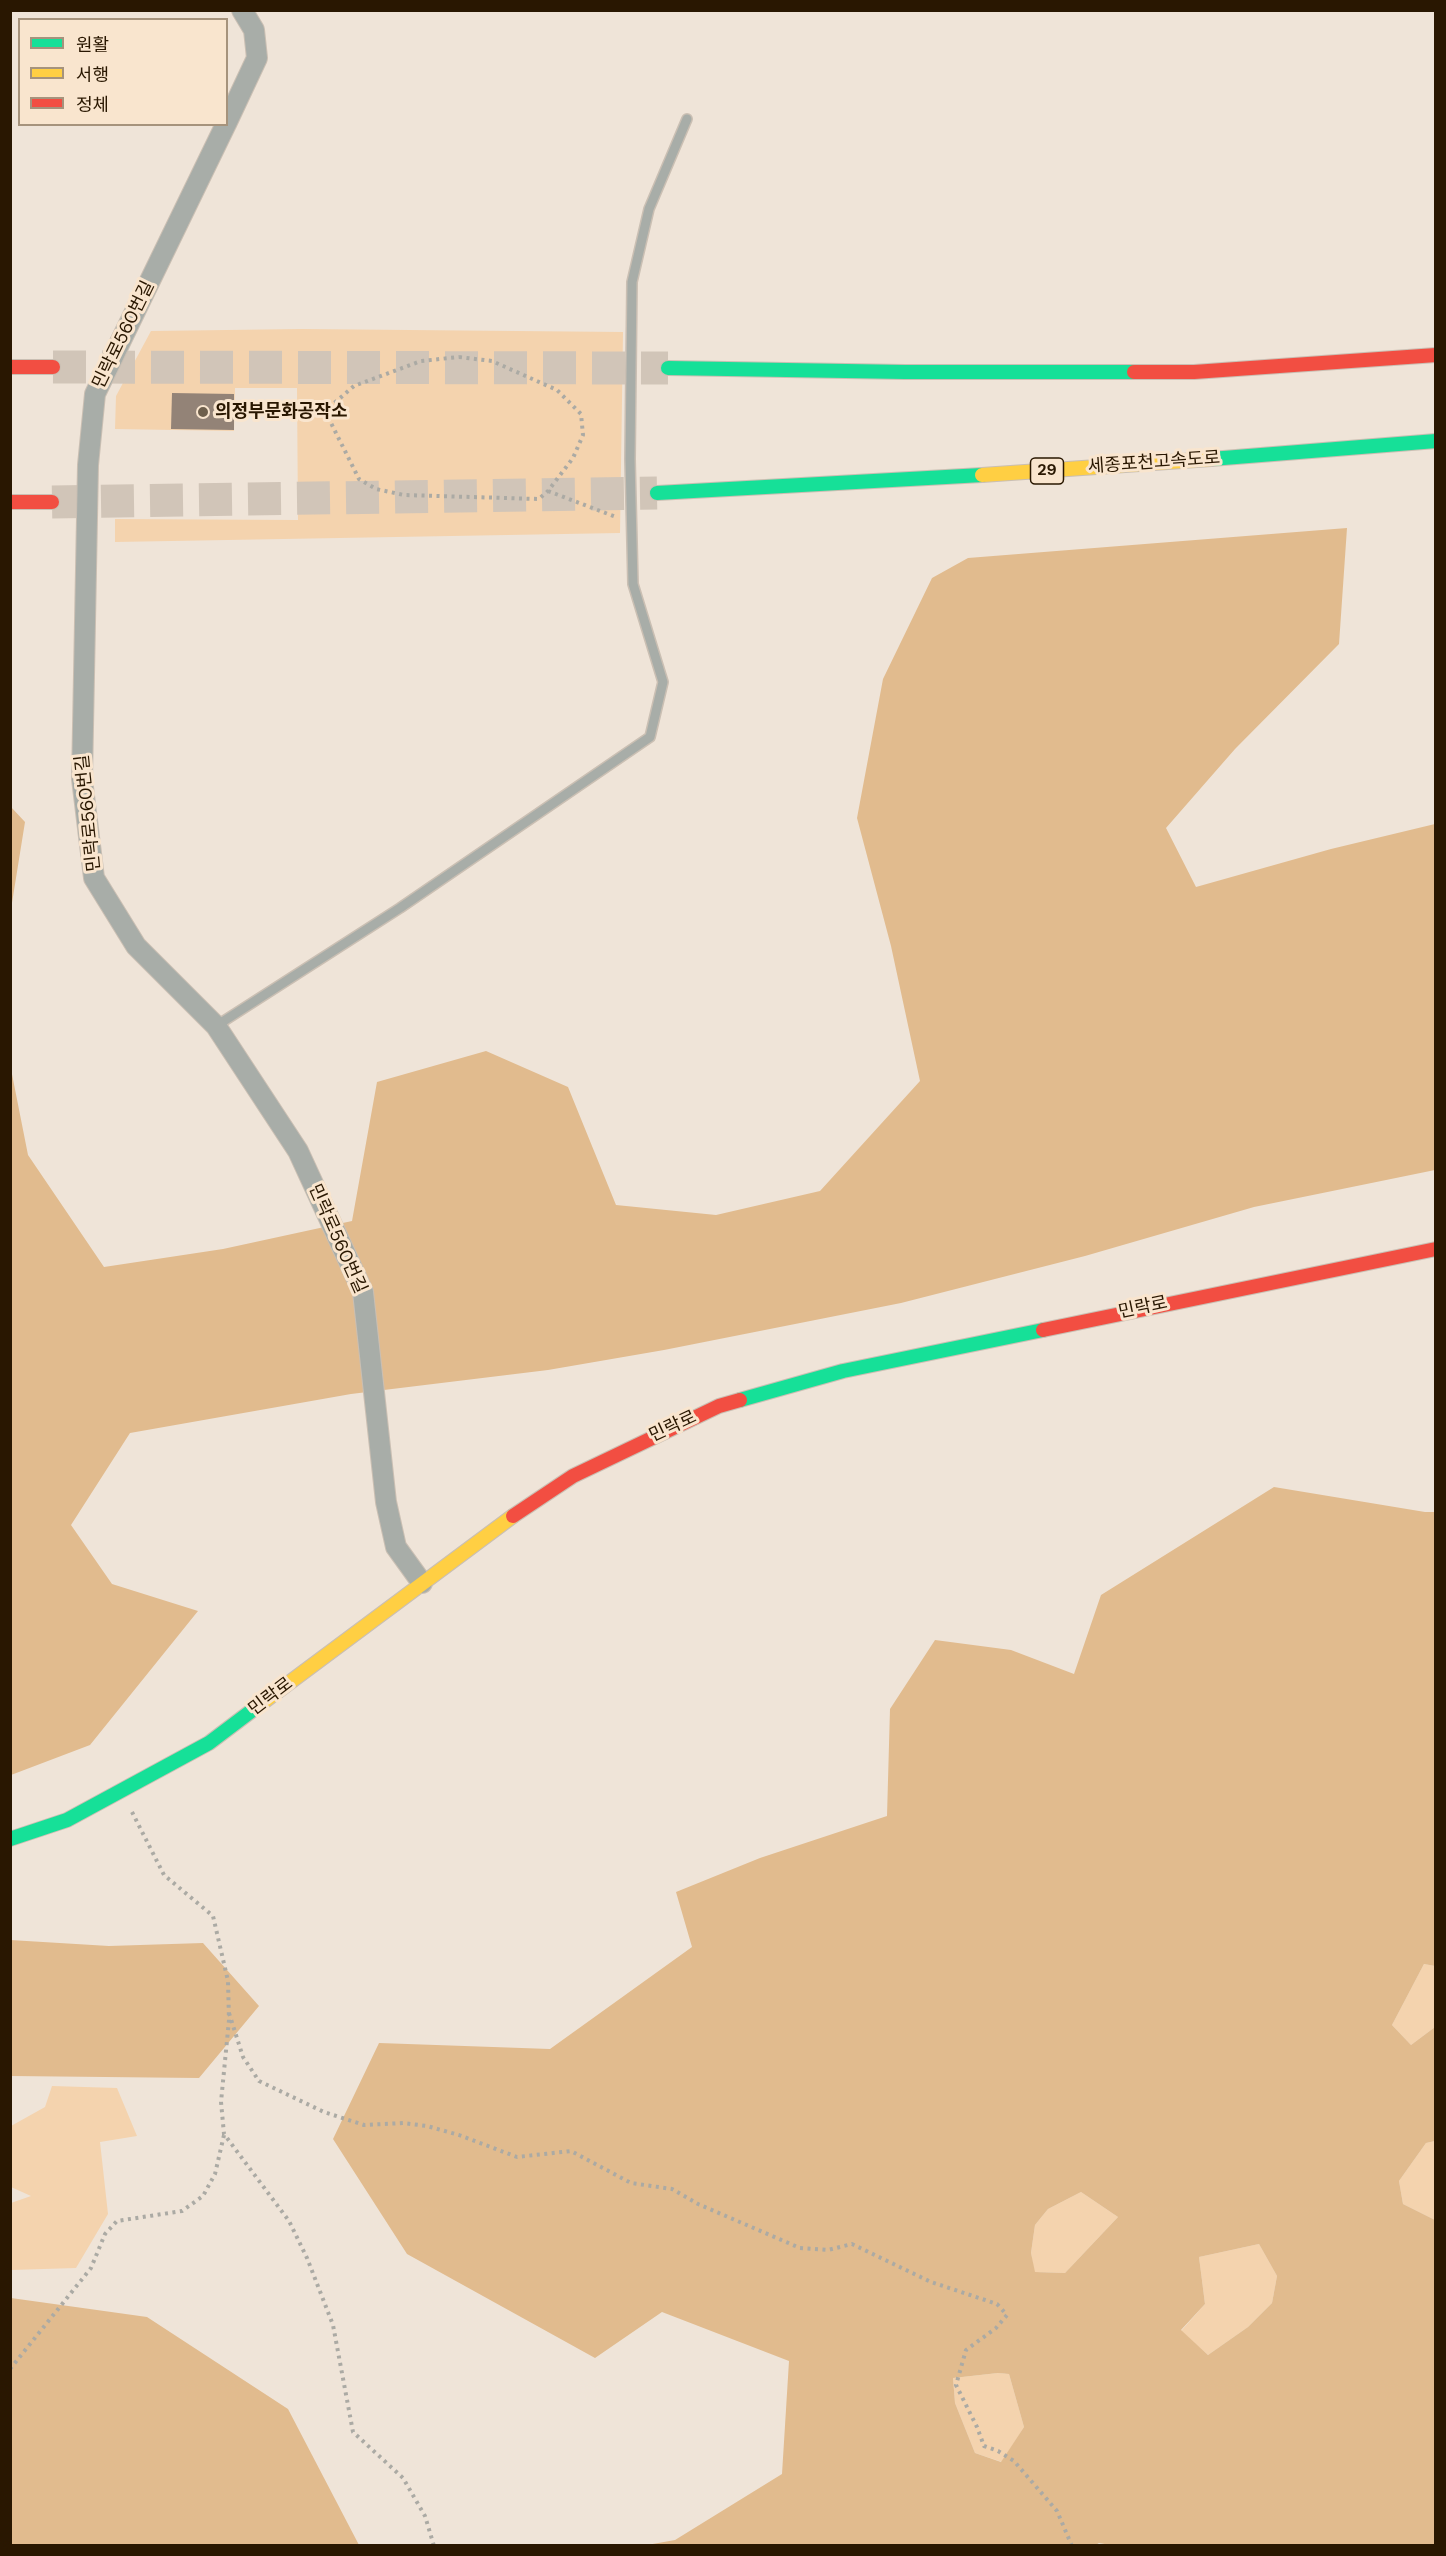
<!DOCTYPE html>
<meta charset="utf-8">
<style>
body{margin:0}
#map{position:relative;width:1446px;height:2556px;overflow:hidden;background:#efe4d8;font-family:"DM Sans","Noto Sans KR",sans-serif}
canvas{display:block}
.frame{position:absolute;inset:0;border:12px solid #291701;pointer-events:none}
.legend{position:absolute;left:18px;top:18px;width:210px;height:108px;box-sizing:border-box;background:#f9e5ce;border:2px solid #a6937c;margin:0;padding:8px 10px;list-style:none;font-size:18px;color:#291701}
.legend li{display:flex;align-items:center;gap:12px;height:30px}
.legend b{width:30px;border:2px solid #a6937c}
</style>
<div id="map">
<canvas width="1446" height="2556"></canvas>
<div class="frame"></div>
<ul class="legend">
<li><b style="height:8px;background:#16e098"></b>원활</li>
<li><b style="height:8px;background:#ffcf43"></b>서행</li>
<li><b style="height:8px;background:#f24e42"></b>정체</li>
</ul>
</div>
<script>
const g = document.querySelector('canvas').getContext('2d');
g.lineJoin = 'round';
function fill(path, color) { g.fillStyle = color; g.fill(path, 'evenodd'); }
const shape = rows => new Path2D(rows.map(r => 'M' + r).join(''));
function trace(path, color, width, dash) { g.strokeStyle = color; g.lineWidth = width; g.lineCap = dash ? 'butt' : 'round'; g.setLineDash(dash || []); g.stroke(path); }
function write(font, color, halo, rows, align = 'center') {
  g.font = font + ' "DM Sans","Noto Sans KR",sans-serif'; g.lineWidth = 6; g.setLineDash([]); g.textBaseline = 'middle'; g.strokeStyle = halo; g.fillStyle = color; for (const [text, x, y, turn = 0] of rows) {
    g.save(); g.translate(x, y); g.rotate((+turn || 0) * Math.PI / 180); g.textAlign = isNaN(turn) ? turn : align; if (halo) g.strokeText(text, 0, 0); g.fillText(text, 0, 0); g.restore();
  }
}
const green = shape([
 [302,329,623,332,620,533,115,542,115,519,298,520,297,388,235,388,234,431,115,429,116,396,151,331],
 [1424,1964,1435,1966,1435,2027,1411,2045,1392,2025],
 [52,2086,117,2088,137,2136,100,2142,108,2214,76,2268,11,2270,11,2203,31,2196,11,2187,11,2126,45,2107],
 [1435,2141,1435,2220,1403,2204,1399,2181,1426,2143],
 [1081,2192,1118,2217,1065,2273,1034,2272,1031,2253,1035,2225,1048,2209],
 [1259,2244,1277,2276,1272,2303,1248,2327,1208,2355,1181,2331,1205,2304,1199,2257],
 [998,2373,1009,2374,1024,2427,1002,2462,975,2453,955,2403,953,2378]
]);
const forest = shape([
 [1347,528,1339,644,1235,749,1166,828,1196,887,1331,849,1435,824,1435,1170,1254,1207,1085,1256,901,1303,664,1350,548,1370,351,1394,130,1433,71,1525,112,1584,198,1611,90,1745,11,1775,10,1064,28,1155,104,1267,223,1249,352,1221,377,1082,486,1051,568,1087,616,1205,716,1215,820,1191,920,1081,891,946,857,818,883,679,932,578,968,558],
 [11,807,25,822,11,909],
 [1274,1487,1425,1512,1435,1512,1435,1966,1424,1964,1392,2025,1411,2045,1435,2027,1435,2141,1426,2143,1399,2181,1403,2204,1435,2220,1435,2545,1116,2546,1099,2543,1094,2546,647,2545,675,2540,782,2474,789,2361,662,2312,595,2358,407,2254,333,2139,379,2043,550,2049,692,1947,676,1892,760,1858,887,1816,890,1709,935,1640,1011,1650,1074,1674,1101,1595],
 [1081,2192,1118,2217,1065,2273,1035,2272,1031,2253,1035,2225,1048,2209],
 [1259,2244,1277,2276,1272,2303,1248,2327,1208,2355,1181,2330,1205,2304,1199,2257],
 [998,2373,1009,2374,1024,2427,1001,2462,975,2453,955,2403,953,2378],
 [10,1940,109,1946,203,1943,259,2006,199,2078,11,2076],
 [11,2298,147,2317,288,2409,359,2545,11,2545]
]);
const building = shape([
 [172,393,234,394,234,430,171,429]
]);
const highwayTunnel = shape([
 [53,367,668,368],
 [52,502,657,493]
]);
const path = shape([
 [459,357,492,361,557,390,581,414,583,435,573,458,548,491,539,499,404,495,376,489,359,479,325,411,354,386,421,361,459,357],
 [299,412,325,411],
 [548,491,616,517],
 [132,1812,164,1875,213,1916,228,1981,229,2020,221,2102,224,2134,289,2221,307,2258,333,2325,353,2432,403,2478,425,2516,434,2546],
 [229,2013,243,2057,259,2081,324,2112,364,2125,403,2123,427,2126,459,2135,517,2157,571,2151,631,2183,672,2189,698,2204,800,2248,828,2250,852,2244,931,2282,997,2304,1007,2315,996,2328,966,2350,956,2385,977,2427,984,2446,998,2451,1014,2461,1057,2511,1072,2546],
 [10,2369,91,2268,105,2234,117,2221,182,2211,203,2196,215,2174,224,2135]
]);
const lane = shape([
 [216,1026,400,908,650,737,663,682,633,584,630,459,632,282,649,209,687,119]
]);
const street = shape([
 [226,124,95,394,88,465,82,779,94,878,136,946,216,1026,298,1151,363,1292,386,1502,396,1547,422,1583],
 [226,124,257,58,254,30,242,10]
]);
const fast = shape([
 [668,368,905,372,1134,372],
 [1211,459,1436,441],
 [657,493,982,475],
 [740,1400,843,1371,1043,1330],
 [10,1839,67,1820,209,1743,258,1706]
]);
const slow = shape([
 [982,475,1211,459],
 [258,1706,513,1516]
]);
const jam = shape([
 [10,367,53,367],
 [1134,372,1194,372,1436,355],
 [10,502,52,502],
 [1043,1330,1436,1249],
 [513,1516,573,1476,719,1406,740,1400]
]);
const markers = [
 [203,412,6,"#6e5f4c"]
];
const shields = [
 [1047,471,33]
];
const shieldNames = [
 ["29",1047,471]
];
const streetNames = [
 ["민락로560번길",124,335,-64],
 ["세종포천고속도로",1154,463,-4],
 ["민락로560번길",89,813,-96],
 ["민락로560번길",337,1239,66],
 ["민락로",1143,1308,-12],
 ["민락로",673,1427,-25],
 ["민락로",271,1697,-37]
];
const poiNames = [
 ["의정부문화공작소",215,412]
];
fill(green, '#f4d3ae');
fill(forest, '#e1bb8e');
fill(building, '#938377');
trace(highwayTunnel, '#d1c5b8', 33, [33, 16]);
trace(lane, '#cabfb3', 12);
trace(street, '#cabfb3', 22);
trace(fast, '#cabfb3', 16);
trace(slow, '#cabfb3', 16);
trace(jam, '#cabfb3', 16);
trace(path, '#abaaa4', 4, [3, 4.5]);
trace(lane, '#a8ada8', 9);
trace(street, '#a8ada8', 20);
trace(fast, '#16e098', 14);
trace(slow, '#ffcf43', 14);
trace(jam, '#f24e42', 14);
for (const [x, y, r, color] of markers) { const dot = new Path2D(); dot.arc(x, y, r, 0, 2 * Math.PI); g.fillStyle = color; g.fill(dot); trace(dot, '#f9e5ce', 2); }
for (const [x, y, w] of shields) { const box = new Path2D(); box.roundRect(x - w / 2, y - 13, w, 26, 4.5); g.fillStyle = '#f9e5ce'; g.fill(box); trace(box, '#291701', 1.5); }
write('bold 16px', '#291701', null, shieldNames);
write('18px', '#291701', '#f9e5ce', streetNames);
write('bold 18px', '#291701', '#f9e5ce', poiNames, 'left');
</script>
